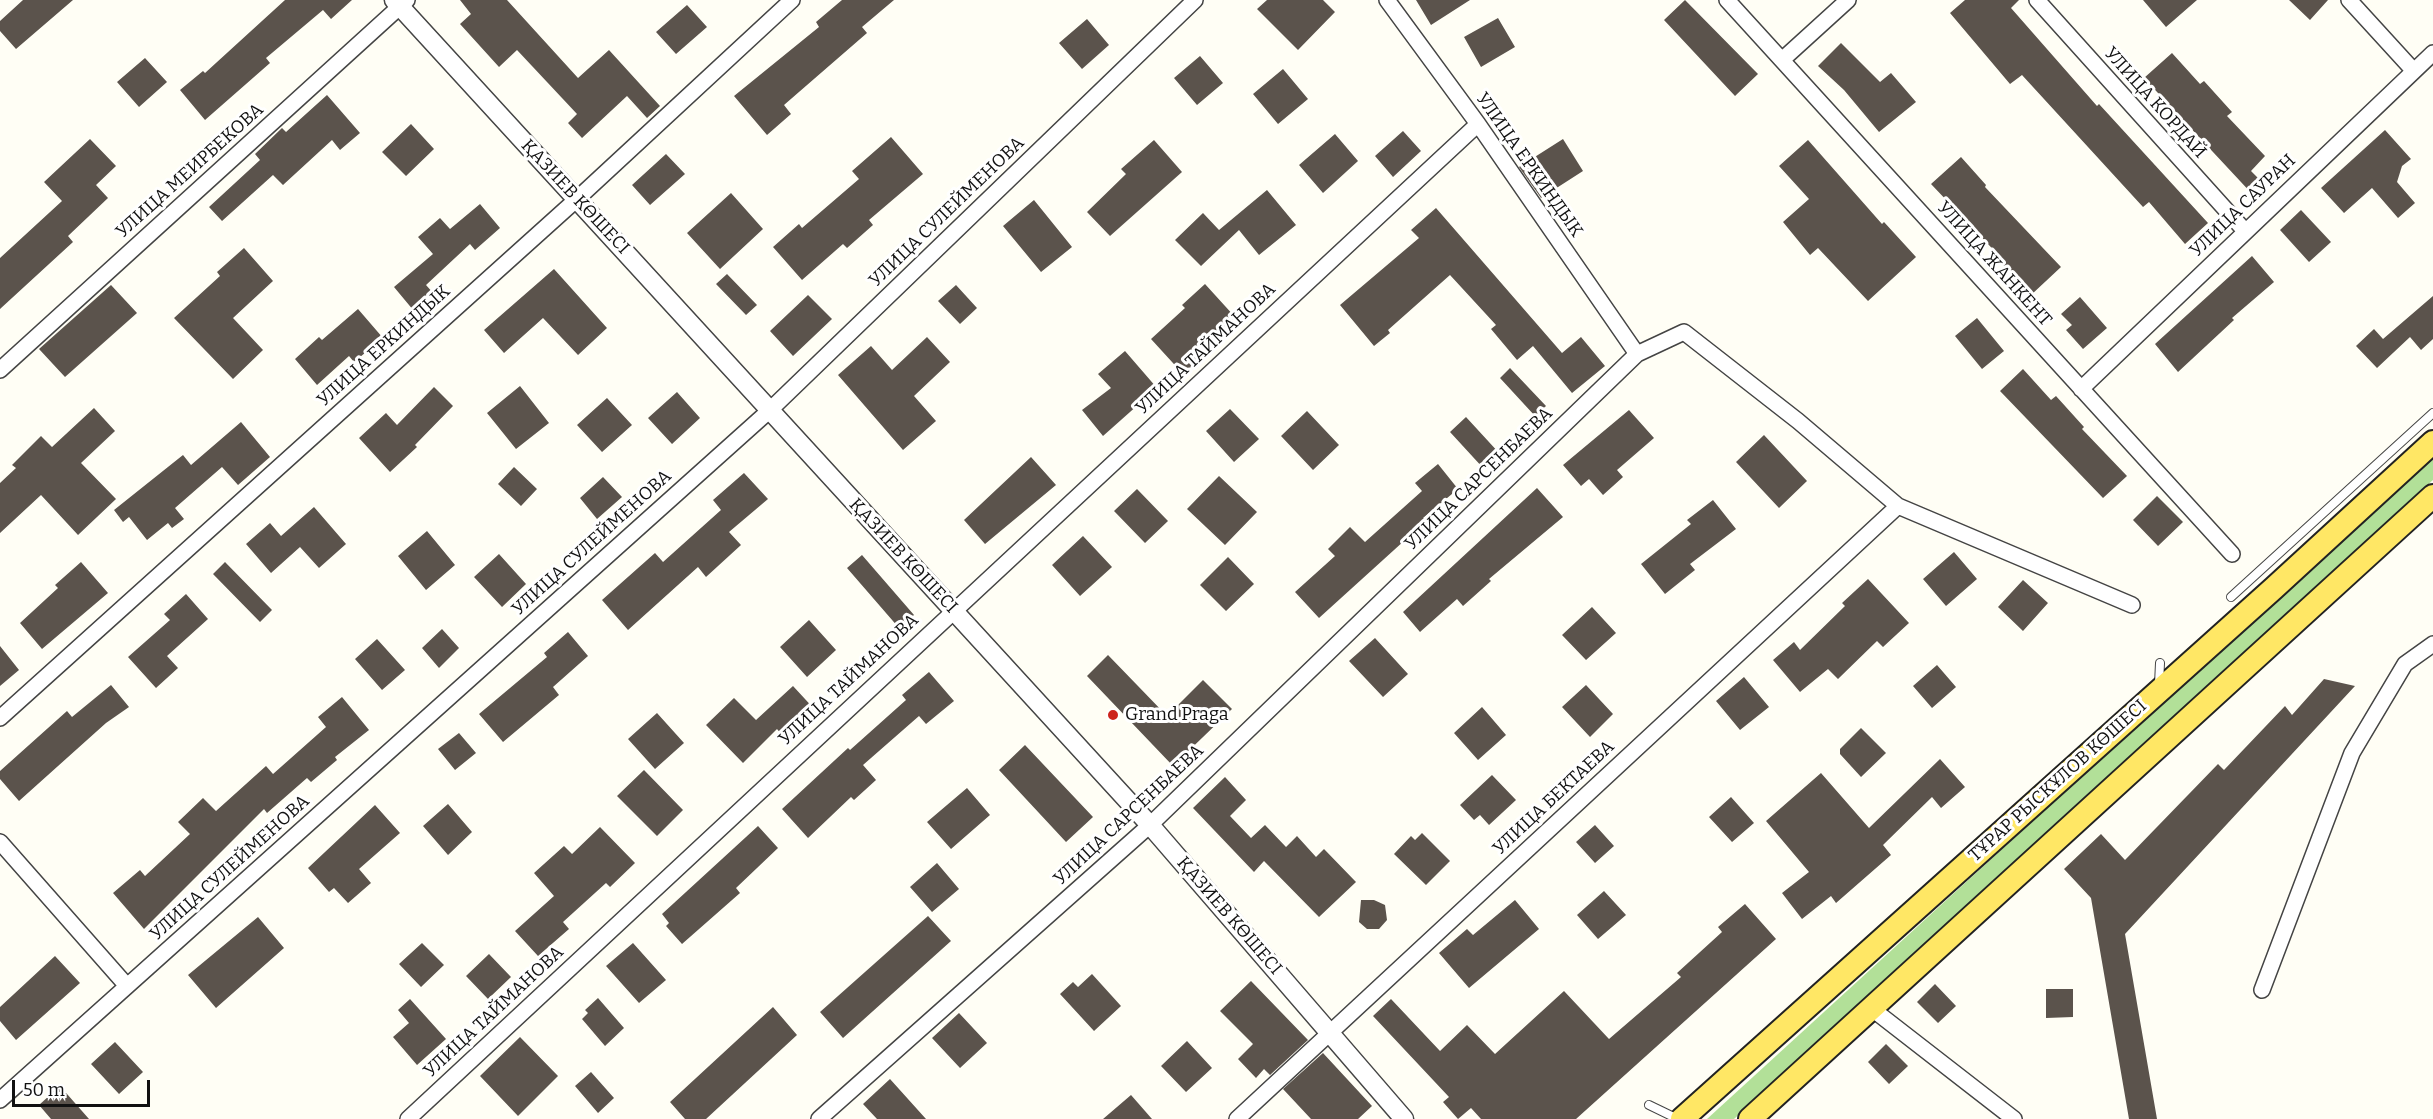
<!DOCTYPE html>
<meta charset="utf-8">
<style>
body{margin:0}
#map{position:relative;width:2433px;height:1119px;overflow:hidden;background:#fffef5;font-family:Bitter,serif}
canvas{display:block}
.scale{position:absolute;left:12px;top:1080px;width:138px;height:27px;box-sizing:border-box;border:3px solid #111;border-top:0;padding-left:8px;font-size:18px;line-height:21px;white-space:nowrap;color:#111;-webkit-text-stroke:4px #fff;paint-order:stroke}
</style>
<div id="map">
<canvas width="2433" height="1119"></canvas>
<div class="scale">50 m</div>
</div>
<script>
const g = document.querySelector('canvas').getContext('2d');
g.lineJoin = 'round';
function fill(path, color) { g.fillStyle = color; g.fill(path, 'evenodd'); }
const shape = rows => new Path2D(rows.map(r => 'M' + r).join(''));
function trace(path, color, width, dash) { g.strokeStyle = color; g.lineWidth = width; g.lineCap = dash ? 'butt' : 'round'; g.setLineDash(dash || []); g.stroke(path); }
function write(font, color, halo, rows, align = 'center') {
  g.font = font + ' Bitter,serif'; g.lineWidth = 6; g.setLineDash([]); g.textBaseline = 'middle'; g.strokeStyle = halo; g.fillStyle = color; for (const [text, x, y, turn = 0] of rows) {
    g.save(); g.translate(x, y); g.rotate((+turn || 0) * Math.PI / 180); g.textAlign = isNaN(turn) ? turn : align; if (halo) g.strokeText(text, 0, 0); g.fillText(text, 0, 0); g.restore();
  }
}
const forest = shape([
 [2433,455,2433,480,1734,1119,1707,1119]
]);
const building = shape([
 [23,0,73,0,16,49,0,31,0,21],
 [285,0,352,0,331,19,323,10,266,58,270,63,205,120,180,90,203,71,205,73],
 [460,0,507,0,578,78,609,50,660,106,647,118,627,96,582,138,568,123,577,114,517,50,499,67,460,24,471,14],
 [842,0,894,0,862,27,867,33,784,105,791,114,767,135,734,96,819,27,816,22],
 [1267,0,1323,0,1335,12,1298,50,1257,9],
 [1416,0,1470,0,1431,25],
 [1685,0,1758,74,1735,96,1664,20],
 [1965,0,2019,0,2011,8,2097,106,2099,104,2208,223,2185,244,2149,202,2143,207,2022,75,2010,84,1950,13],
 [2143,0,2197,0,2166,27],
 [2289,0,2328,0,2310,20],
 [687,5,707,27,676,54,656,32],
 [1498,18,1515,47,1481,67,1464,37],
 [1087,19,1109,45,1082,69,1059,43],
 [1841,43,1880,82,1891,73,1916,102,1879,132,1844,90,1818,66],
 [2172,53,2200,84,2204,81,2232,112,2227,116,2265,156,2251,171,2265,185,2254,196,2144,78],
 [1200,56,1223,83,1197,105,1174,78],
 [145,58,167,82,139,107,117,82],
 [1283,69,1308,99,1278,124,1253,94],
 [327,95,360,133,340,150,332,140,283,185,273,175,222,221,209,207,260,160,255,154,282,128,286,132],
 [411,124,434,149,406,176,382,152],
 [2385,130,2411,159,2402,166,2397,182,2415,203,2398,218,2372,188,2344,213,2321,188],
 [1403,131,1421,151,1393,177,1375,156],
 [1335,134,1358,161,1323,193,1299,165],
 [891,137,923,174,869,220,873,225,847,248,843,244,802,280,773,247,799,224,802,228,859,179,852,171],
 [90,139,116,166,96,185,108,198,68,236,73,242,0,309,0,258,62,201,44,182],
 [1563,139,1583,171,1541,198,1519,167],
 [1154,140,1182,172,1110,236,1087,212,1126,174,1121,169],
 [1808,140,1882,224,1884,222,1916,257,1868,301,1818,248,1810,255,1783,222,1809,199,1779,166],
 [666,154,685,174,650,205,632,185],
 [1961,157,1986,185,1985,187,2061,267,2031,295,2003,265,2006,263,1931,184],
 [1267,190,1296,225,1259,255,1239,230,1201,266,1175,240,1203,213,1219,230],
 [731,193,763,229,720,269,687,233],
 [1034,200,1072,247,1041,272,1003,226],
 [480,204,500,228,475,250,470,244,426,285,434,294,414,311,394,287,433,254,418,237,440,218,450,229],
 [1436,208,1562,353,1581,337,1605,366,1572,393,1533,346,1517,360,1491,329,1496,325,1450,275,1388,330,1390,333,1374,346,1340,305,1419,238,1411,230],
 [2301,210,2331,242,2309,262,2280,230],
 [244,248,273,281,233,318,263,350,233,379,174,318,220,276,217,272],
 [2252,256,2274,282,2232,318,2234,320,2178,372,2155,344],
 [554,269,607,328,578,355,543,318,504,353,484,330],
 [727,274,757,305,746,315,716,284],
 [1205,284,1235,317,1198,350,1203,356,1183,374,1151,339,1185,308,1182,305],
 [111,285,137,313,65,377,39,349],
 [956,285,977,308,960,324,938,301],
 [808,295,832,319,793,356,770,331],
 [2433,296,2433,339,2421,350,2410,337,2377,368,2356,346,2374,329,2383,339],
 [2080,297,2107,328,2083,349,2066,330,2072,325,2061,314],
 [358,309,383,338,354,362,349,356,317,385,295,359,319,337,322,340],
 [1977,318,2004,351,1982,369,1955,336],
 [927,337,950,362,914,396,936,421,903,450,838,375,871,346,892,370],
 [1125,351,1157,388,1103,436,1082,410,1111,388,1098,374],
 [1510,368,1546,406,1535,416,1500,378],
 [2023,369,2051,400,2056,396,2084,427,2082,429,2127,476,2103,498,2000,391],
 [520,386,549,423,516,449,487,413],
 [434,387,453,406,415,445,417,447,390,472,359,438,386,413,397,425],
 [677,392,700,418,672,444,648,418],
 [607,398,632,425,602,452,577,425],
 [94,408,115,431,81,463,116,499,78,535,41,495,0,533,0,483,16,468,12,465,41,436,52,447],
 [1230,409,1259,439,1234,462,1206,431],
 [1629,410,1654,438,1617,470,1623,477,1603,495,1589,479,1581,486,1563,465],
 [1307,411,1339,445,1313,470,1281,436],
 [1466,417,1500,454,1484,469,1450,432],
 [241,422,270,457,238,485,222,467,175,508,184,519,172,528,168,523,147,540,129,517,123,522,114,510,183,455,191,465],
 [1764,435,1807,481,1779,508,1736,462],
 [1031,457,1056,485,985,544,964,520],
 [1438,464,1458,489,1423,518,1426,521,1319,618,1295,592,1335,556,1328,549,1350,527,1365,542,1422,491,1415,483],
 [514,467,537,489,521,506,498,484],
 [744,473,768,499,729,532,741,545,706,577,698,567,628,630,602,600,655,553,663,562,721,510,713,500],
 [1219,476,1257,512,1225,545,1187,509],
 [603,477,622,497,597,519,580,498],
 [1537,488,1563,517,1489,579,1491,581,1463,606,1457,599,1420,632,1403,612],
 [1137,489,1168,521,1145,543,1114,511],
 [2157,496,2183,522,2158,546,2133,520],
 [1713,500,1736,529,1690,564,1695,570,1665,594,1641,564,1691,524,1687,520],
 [314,507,346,544,319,568,300,547,271,573,246,544,270,523,281,536],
 [427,531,455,565,426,590,398,556],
 [1083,536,1112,567,1080,596,1052,565],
 [1954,552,1977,579,1946,606,1923,579],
 [499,554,526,584,502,607,474,577],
 [862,555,914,615,899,628,847,568],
 [1228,557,1254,584,1226,611,1200,585],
 [81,562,108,593,42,649,20,623,58,588,55,585],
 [225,562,272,610,260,622,213,574],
 [1868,579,1909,623,1883,647,1877,641,1838,679,1828,669,1800,692,1773,660,1794,642,1800,650,1845,606,1842,603],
 [2023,580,2048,603,2023,631,1998,607],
 [186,594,208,619,167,656,178,668,156,688,128,657,170,620,164,614],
 [1592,607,1616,633,1586,660,1562,635],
 [809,620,836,650,807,677,780,647],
 [442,629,459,648,439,668,422,648],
 [568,632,588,656,553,687,559,695,503,742,479,714,547,657,544,653],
 [1375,638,1408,674,1383,697,1349,661],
 [377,639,405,670,382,690,355,659],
 [0,646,19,670,0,686],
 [1108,655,1167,716,1203,680,1232,709,1173,766,1087,676],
 [1937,665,1956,687,1932,708,1913,686],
 [929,672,954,701,926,724,919,716,863,765,876,780,854,800,851,797,808,838,782,809,848,748,850,750,906,700,902,695],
 [1744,677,1769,707,1740,730,1716,701],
 [2324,679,2355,686,2125,934,2157,1119,2129,1119,2091,898,2064,869,2101,834,2125,860,2218,764,2224,770,2285,706,2292,715],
 [111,685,129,707,106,723,19,801,0,779,0,771,67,711,72,717],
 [1586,685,1613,714,1590,737,1562,707],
 [793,686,817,712,786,740,777,729,743,763,706,725,734,698,756,720],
 [342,697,369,730,335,757,337,760,311,782,307,778,267,813,264,809,144,929,113,893,140,870,145,876,190,834,178,822,203,798,216,811,266,766,273,774,326,727,318,717],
 [1482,707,1506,735,1478,760,1454,733],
 [657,713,684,743,655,769,628,739],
 [1861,728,1886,753,1861,777,1840,754,1840,749],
 [459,733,476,753,455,770,438,749],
 [1025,745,1093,817,1066,842,999,770],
 [1940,759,1965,787,1941,808,1932,797,1883,845,1891,855,1836,903,1831,896,1802,919,1782,893,1809,872,1766,821,1821,773,1869,828],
 [644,770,683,810,657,836,617,796],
 [1492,775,1516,800,1489,825,1480,815,1474,820,1460,805],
 [1225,777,1246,800,1230,816,1251,838,1265,825,1286,847,1297,836,1316,857,1324,849,1356,882,1319,917,1264,861,1254,872,1193,808],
 [967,788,990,815,951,849,927,822],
 [1731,797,1754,823,1732,842,1709,817],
 [448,804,472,832,448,855,423,826],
 [375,805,400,833,359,869,371,883,348,903,334,888,329,892,308,868],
 [1595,825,1614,846,1595,863,1576,842],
 [758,826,778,848,736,888,740,893,682,944,666,926,669,923,662,914],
 [600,827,635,863,610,887,606,883,563,922,569,929,538,956,515,931,554,896,534,873,564,846,572,854],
 [1422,833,1450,861,1426,885,1394,854,1411,836,1415,840],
 [937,863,959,889,932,912,910,887],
 [1604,891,1626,915,1598,939,1577,915],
 [1361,900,1374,900,1385,905,1387,920,1379,929,1367,929,1359,922],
 [1515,900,1539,929,1469,988,1439,953,1467,929,1473,935],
 [1745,904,1776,939,1576,1119,1481,1119,1471,1108,1458,1119,1443,1102,1449,1097,1373,1016,1391,999,1440,1051,1467,1025,1495,1054,1564,991,1609,1039,1681,977,1677,973,1722,932,1718,927],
 [928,916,951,941,843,1038,820,1012],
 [258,917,284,948,216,1008,188,975],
 [422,943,444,965,421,987,399,964],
 [633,943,666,980,639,1003,606,966],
 [489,954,511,977,488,999,466,976],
 [55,956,80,983,16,1040,0,1021,0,1007],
 [1092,974,1121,1006,1094,1031,1060,994,1073,982,1078,987],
 [1251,981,1308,1040,1270,1075,1264,1069,1256,1078,1238,1059,1253,1044,1220,1011],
 [1935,984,1956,1006,1938,1023,1917,1002],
 [2046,989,2073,989,2073,1017,2046,1018],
 [598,998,624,1028,605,1046,582,1019,588,1013,585,1010],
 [410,999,446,1039,417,1065,393,1037,409,1023,398,1010],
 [773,1007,797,1035,706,1119,685,1119,670,1102],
 [959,1013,987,1043,960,1068,932,1038],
 [520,1037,558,1076,518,1116,480,1076],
 [1187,1041,1212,1068,1186,1092,1161,1066],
 [115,1042,143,1072,119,1094,91,1064],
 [1886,1044,1908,1066,1889,1084,1868,1062],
 [1323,1053,1372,1106,1358,1119,1311,1119,1283,1089],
 [591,1072,614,1098,598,1113,575,1086],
 [890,1079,926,1119,877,1119,863,1104],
 [60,1086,89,1119,51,1119,39,1105],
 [1131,1095,1152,1119,1103,1119]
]);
const service = shape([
 [2231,597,2433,413],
 [2159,684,2160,663],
 [1649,1105,1678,1119]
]);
const minor = shape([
 [1387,0,1478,124,1637,354],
 [1727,0,2232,554],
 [2037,0,2245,231],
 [2349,0,2413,70],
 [1782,60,1848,0],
 [0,370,407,0],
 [2081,389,2433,53],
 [0,718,577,199,792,0],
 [0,842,127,986],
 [2262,990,2352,753,2405,664,2433,644],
 [1871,1008,2014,1119],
 [0,1100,770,410,1195,0],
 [408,1119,1478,124],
 [819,1119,1150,825,1637,354,1684,332,1798,421,1898,506,2132,605],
 [1237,1119,1898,506]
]);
const tertiary = shape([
 [394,0,1150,825,1404,1119]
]);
const primary = shape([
 [1682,1119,2274,588,2433,442],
 [1750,1119,2433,496]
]);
const markers = [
 [1113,715,6,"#cd241d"]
];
const streetNames = [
 ["УЛИЦА КОРДАЙ",2155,103,48],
 ["УЛИЦА ЕРКИНДЫК",1529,165,55],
 ["УЛИЦА МЕИРБЕКОВА",190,171,-42],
 ["ҚАЗИЕВ КӨШЕСІ",575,197,47],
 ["УЛИЦА САУРАН",2243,206,-44],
 ["УЛИЦА СУЛЕЙМЕНОВА",947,212,-44],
 ["УЛИЦА ЖАНКЕНТ",1994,264,48],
 ["УЛИЦА ЕРКИНДЫК",384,346,-42],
 ["УЛИЦА ТАЙМАНОВА",1206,349,-43],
 ["УЛИЦА САРСЕНБАЕВА",1479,479,-44],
 ["УЛИЦА СУЛЕЙМЕНОВА",592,543,-42],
 ["ҚАЗИЕВ КӨШЕСІ",903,556,47],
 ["УЛИЦА ТАЙМАНОВА",849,680,-43],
 ["ТҰРАР РЫСКҰЛОВ КӨШЕСІ",2058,781,-42],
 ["УЛИЦА БЕКТАЕВА",1554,798,-43],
 ["УЛИЦА САРСЕНБАЕВА",1129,815,-43],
 ["УЛИЦА СУЛЕЙМЕНОВА",230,868,-42],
 ["ҚАЗИЕВ КӨШЕСІ",1229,916,49],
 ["УЛИЦА ТАЙМАНОВА",494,1012,-43]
];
const poiNames = [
 ["Grand Praga",1125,715]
];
fill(forest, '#b2e098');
fill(building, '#5b534c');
trace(service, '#444', 10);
trace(minor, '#444', 18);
trace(tertiary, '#444', 21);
trace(primary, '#222', 26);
trace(service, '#fff', 8);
trace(minor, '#fff', 15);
trace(tertiary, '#fff', 18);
trace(primary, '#ffe765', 22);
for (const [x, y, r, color] of markers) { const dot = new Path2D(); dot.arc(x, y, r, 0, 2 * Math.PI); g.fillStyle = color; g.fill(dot); trace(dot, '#fff', 2); }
write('18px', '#111', '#fff', streetNames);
write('18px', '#111', '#fff', poiNames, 'left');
</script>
